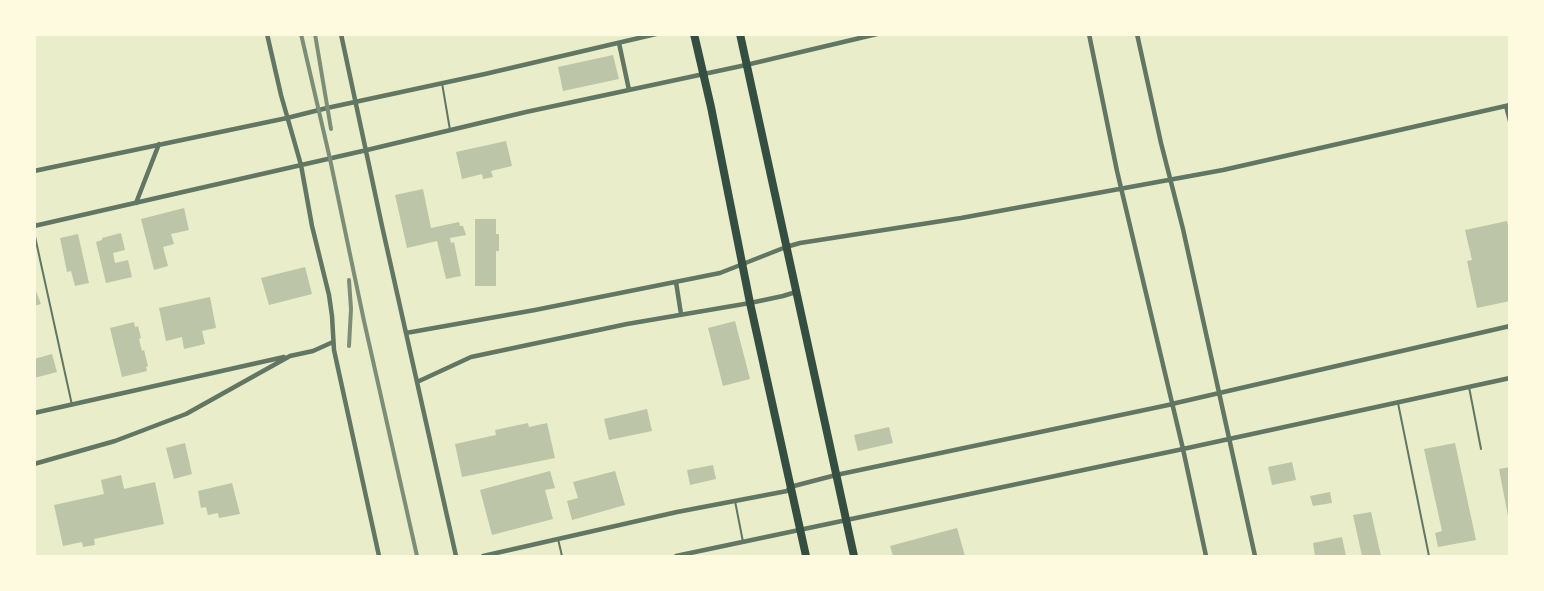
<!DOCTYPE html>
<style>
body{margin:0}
#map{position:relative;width:1544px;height:591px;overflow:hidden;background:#e9edc9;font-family:"PT Sans",sans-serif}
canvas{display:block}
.frame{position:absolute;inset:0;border:36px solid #fefae0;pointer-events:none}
</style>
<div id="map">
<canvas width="1544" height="591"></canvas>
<div class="frame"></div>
</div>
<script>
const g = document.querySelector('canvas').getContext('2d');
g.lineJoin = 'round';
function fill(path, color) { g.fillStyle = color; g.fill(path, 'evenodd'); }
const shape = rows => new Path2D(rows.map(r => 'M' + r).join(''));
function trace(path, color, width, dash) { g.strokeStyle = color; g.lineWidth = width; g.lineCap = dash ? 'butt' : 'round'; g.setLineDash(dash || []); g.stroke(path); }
const building = shape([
 [613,55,619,79,563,91,558,67],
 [506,141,512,166,491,171,493,177,483,179,482,174,462,179,456,152],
 [423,189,431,228,459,222,460,226,463,226,466,235,450,238,451,243,454,242,461,276,446,279,437,241,407,248,395,195],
 [184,208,189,230,171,234,174,244,163,247,168,266,154,270,141,219],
 [475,219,496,219,496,234,499,234,499,251,496,251,496,286,475,286],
 [1507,221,1510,235,1510,301,1477,308,1467,261,1472,260,1465,230],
 [121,233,125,250,113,253,115,263,128,260,132,277,106,283,96,242,102,240,102,238],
 [78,234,89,283,75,286,71,271,67,272,60,238],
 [305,267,312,294,269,305,261,278],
 [34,286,41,304,34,306],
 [210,297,216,328,202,331,205,344,184,349,182,337,166,341,159,308],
 [735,321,750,379,723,386,708,328],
 [134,322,135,327,138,326,141,338,139,339,142,351,144,350,148,366,146,367,147,371,122,377,110,328],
 [52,354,57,372,34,378,34,359],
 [647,409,652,431,609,440,604,419],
 [528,423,529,427,547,423,555,458,462,477,455,444,496,435,495,430],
 [889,427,893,443,858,451,854,435],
 [185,443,192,474,174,479,166,448],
 [1455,443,1476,540,1438,547,1435,533,1442,531,1424,449],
 [1292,462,1296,480,1272,485,1268,467],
 [713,465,716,479,690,485,687,470],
 [1510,467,1510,515,1508,516,1499,469],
 [550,471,555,488,545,490,553,519,492,535,480,490],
 [615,471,625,505,572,520,567,501,578,498,573,482],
 [121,475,124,489,155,482,164,524,94,539,95,545,83,547,82,542,63,546,54,505,104,494,101,480],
 [232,483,240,514,219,518,218,513,208,515,206,507,201,508,198,491],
 [1330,492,1332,503,1313,506,1310,496],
 [1371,512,1381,556,1362,556,1353,515],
 [957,528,965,556,893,556,890,546],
 [1342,537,1346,556,1315,556,1313,543]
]);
const service = shape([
 [442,83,450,130],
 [34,232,72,405],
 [1469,387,1481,449],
 [1398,403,1429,556],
 [735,501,743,542],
 [558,539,562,556]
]);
const minor = shape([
 [267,34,281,95,301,165,312,226,329,295,332,316,334,350,379,556],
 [341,34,382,226,456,556],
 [1089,34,1117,171,1183,449,1206,556],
 [1137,34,1161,143,1183,229,1255,556],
 [619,43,629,90],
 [1506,106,1510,121],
 [34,171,287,118,327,108,485,74,656,34],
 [136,203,159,144],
 [34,226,367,150,526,112,746,65,877,34],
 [676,282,681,314],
 [406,333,535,310,720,273,786,247,800,243,961,218,1223,170,1510,105],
 [417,382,471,357,627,324,750,303,783,296,796,292],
 [34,413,284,357],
 [34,464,115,441,186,414,290,356,313,351,333,342],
 [483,556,677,512,787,491,790,487,836,475,1173,404,1176,403,1510,326],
 [676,556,1183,449,1510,378]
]);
const primary = shape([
 [694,34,711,107,750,303,806,556],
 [740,34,854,556]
]);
const rail = shape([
 [301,34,330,159,364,321,417,556],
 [315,34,331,129],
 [349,280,351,309,349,346]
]);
fill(building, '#bcc5a7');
trace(service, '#617663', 2);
trace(minor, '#617663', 4.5);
trace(primary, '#344e41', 8);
trace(rail, '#7c8e77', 4);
</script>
